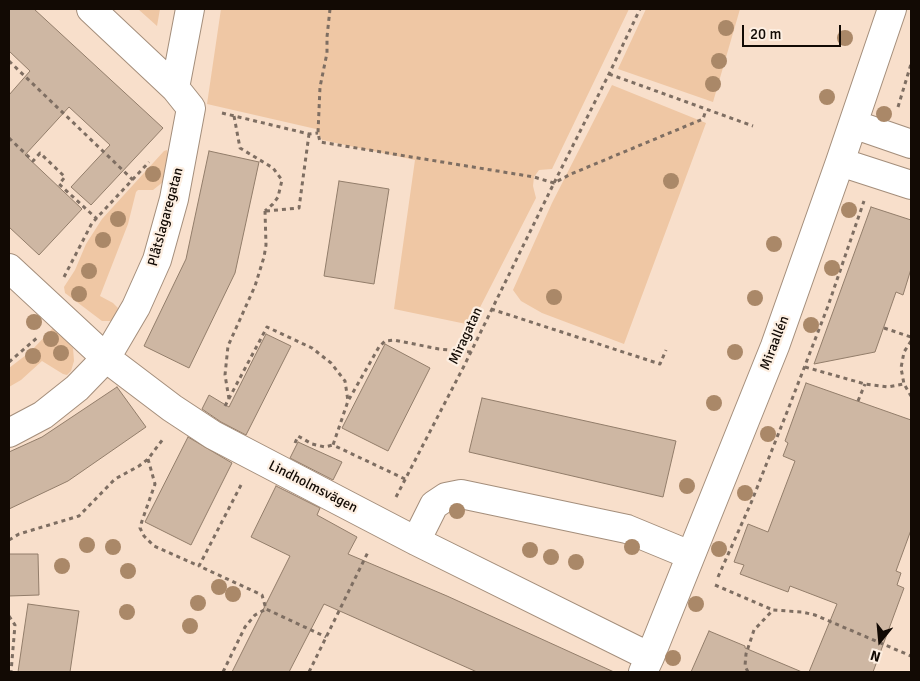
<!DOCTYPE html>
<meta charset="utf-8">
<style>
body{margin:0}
#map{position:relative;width:920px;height:681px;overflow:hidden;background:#f8dfcb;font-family:Signika,sans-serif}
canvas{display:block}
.frame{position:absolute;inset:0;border:10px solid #120a04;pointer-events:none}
.north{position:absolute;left:855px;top:616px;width:50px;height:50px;-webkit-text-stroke:4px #fdefe2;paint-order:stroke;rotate:197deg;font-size:14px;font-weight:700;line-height:20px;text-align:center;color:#120a04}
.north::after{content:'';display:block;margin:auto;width:18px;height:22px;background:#120a04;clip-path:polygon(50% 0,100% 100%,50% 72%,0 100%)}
.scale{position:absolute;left:742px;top:25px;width:99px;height:22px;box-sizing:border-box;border:2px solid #120a04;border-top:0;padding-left:6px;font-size:15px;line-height:18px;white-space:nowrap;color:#120a04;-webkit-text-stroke:4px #fdefe2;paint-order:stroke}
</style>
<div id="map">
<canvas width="920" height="681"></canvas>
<div class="frame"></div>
<div class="north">N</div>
<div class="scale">20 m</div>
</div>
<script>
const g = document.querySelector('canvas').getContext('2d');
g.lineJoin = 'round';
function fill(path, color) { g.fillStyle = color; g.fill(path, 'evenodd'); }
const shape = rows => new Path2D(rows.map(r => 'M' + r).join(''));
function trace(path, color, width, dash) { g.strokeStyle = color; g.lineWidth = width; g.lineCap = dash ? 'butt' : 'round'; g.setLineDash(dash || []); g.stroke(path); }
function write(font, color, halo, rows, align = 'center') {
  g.font = font + ' Signika,sans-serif'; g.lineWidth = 4.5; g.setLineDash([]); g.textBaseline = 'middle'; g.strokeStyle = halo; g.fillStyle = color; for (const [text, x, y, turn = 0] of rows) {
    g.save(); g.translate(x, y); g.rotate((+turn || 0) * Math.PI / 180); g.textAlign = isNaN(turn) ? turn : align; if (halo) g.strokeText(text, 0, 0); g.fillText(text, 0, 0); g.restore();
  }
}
const green = shape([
 [138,9,160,9,157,26],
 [221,9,629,9,552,169,539,170,534,177,533,186,536,198,471,325,394,309,415,160,322,140,316,129,207,104],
 [646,9,740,9,713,102,618,69],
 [612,85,706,123,624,344,542,313,521,301,513,290,552,203],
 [167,150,168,154,163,182,153,190,138,190,136,192,128,224,100,296,113,303,118,308,114,321,102,321,65,293,64,287,75,270,86,244,102,219,164,151],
 [53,328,73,348,74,361,71,371,67,375,63,374,42,361,21,380,9,387,9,368,30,352]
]);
const building = shape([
 [9,9,34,9,163,128,91,205,71,187,110,145,69,107,25,155,82,209,39,255,9,227,9,95,30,71,9,51,9,9],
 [209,151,259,162,235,273,189,368,144,346,186,259,209,151],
 [339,181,389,189,374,284,324,276,339,181],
 [871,207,911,220,911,269,903,295,896,292,875,352,814,364,871,207],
 [266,334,291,346,246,435,221,422,202,409,209,395,229,407,266,334],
 [385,344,430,368,388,451,342,428,385,344],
 [806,383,911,420,911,530,896,571,901,573,897,585,904,588,873,672,809,672,837,604,790,586,788,592,740,574,744,565,734,562,748,524,768,532,795,461,783,456,788,443,785,441,806,383],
 [117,387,146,427,68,481,9,509,9,452,42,437,117,387],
 [482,398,676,441,663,497,469,452,482,398],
 [188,437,232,463,191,545,145,522,188,437],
 [298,442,342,462,333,480,290,458,298,442],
 [276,486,320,508,317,515,357,537,348,554,447,596,614,672,477,672,324,604,289,672,232,672,290,556,251,537,276,486],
 [9,554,38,554,39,595,9,596,9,554],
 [28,604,79,611,70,672,18,672,28,604],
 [709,631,745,646,745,648,802,672,691,672,709,631]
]);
const path = shape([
 [330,9,327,37,327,53,320,87,318,133,320,142,534,177,554,183,571,174,703,119,706,110],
 [9,61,133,180],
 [609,74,753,126],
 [898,107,911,64],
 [222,113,309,134,318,133],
 [234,116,240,148,273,168,282,180,278,197,273,204,265,211],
 [9,138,33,161,40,153,65,177,59,184,97,219],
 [266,211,299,208,309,134],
 [64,277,92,223,149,162],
 [491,309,660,364,666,350],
 [884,328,911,337],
 [911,341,904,352,901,368,904,384,911,396],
 [9,362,38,337],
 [805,367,865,384,888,387,904,384],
 [229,399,225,375,228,346,255,286,264,257,266,245,265,211],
 [858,401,865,384],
 [225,406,267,327,312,348,331,363,345,381,348,401],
 [295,443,298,436,312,444,325,447,333,445],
 [148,459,155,484,142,521,140,528,144,536,154,546,199,566],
 [405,479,333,445,348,401,379,347,385,341,394,340,439,349,471,352],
 [241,485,199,566,262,595,266,609,326,637],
 [396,497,464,366,554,183,609,74,640,9],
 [9,540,19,534,79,516,115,479,139,466,148,459,163,439],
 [718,577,751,503,789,407,828,306,864,201],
 [715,585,773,610],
 [9,616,15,625,11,672],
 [223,672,245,627,255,615,266,609],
 [309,672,368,552],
 [748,672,745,666,746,654,754,630,773,610,802,612,815,615,911,656]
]);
const minor = shape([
 [175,88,190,9],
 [853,124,911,144],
 [840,162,911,185],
 [9,268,106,358,172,408,213,435,416,541,650,657],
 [9,433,43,415,77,388,106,358,136,307,157,260,174,199,191,108,175,88,91,9],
 [416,541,434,505,446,497,461,494,627,529,690,555],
 [643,672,650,657,775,346,840,162,892,9]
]);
const trees = [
 [726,28],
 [845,38],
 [719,61],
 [713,84],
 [827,97],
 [884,114],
 [153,174],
 [671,181],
 [849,210],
 [118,219],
 [103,240],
 [774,244],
 [832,268],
 [89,271],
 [79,294],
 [554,297],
 [755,298],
 [34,322],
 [811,325],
 [51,339],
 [735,352],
 [61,353],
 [33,356],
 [714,403],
 [768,434],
 [687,486],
 [745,493],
 [457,511],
 [87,545],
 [113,547],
 [632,547],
 [719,549],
 [530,550],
 [551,557],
 [576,562],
 [62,566],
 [128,571],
 [219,587],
 [233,594],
 [198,603],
 [696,604],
 [127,612],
 [190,626],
 [673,658]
];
const streetNames = [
 ["Plåtslagaregatan",166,217,-75],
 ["Miragatan",466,336,-65],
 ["Miraallén",775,343,-69],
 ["Lindholmsvägen",313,487,27]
];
fill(green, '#efc7a4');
fill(building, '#ceb7a3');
trace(building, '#927d6a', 1);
trace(minor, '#a48e7b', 30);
trace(path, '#7e6e62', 3, [4, 4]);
trace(minor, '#fff', 28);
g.fillStyle = '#aa8868';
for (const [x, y] of trees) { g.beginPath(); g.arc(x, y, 8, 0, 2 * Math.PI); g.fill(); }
write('14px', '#120a04', '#fdefe2', streetNames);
</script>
